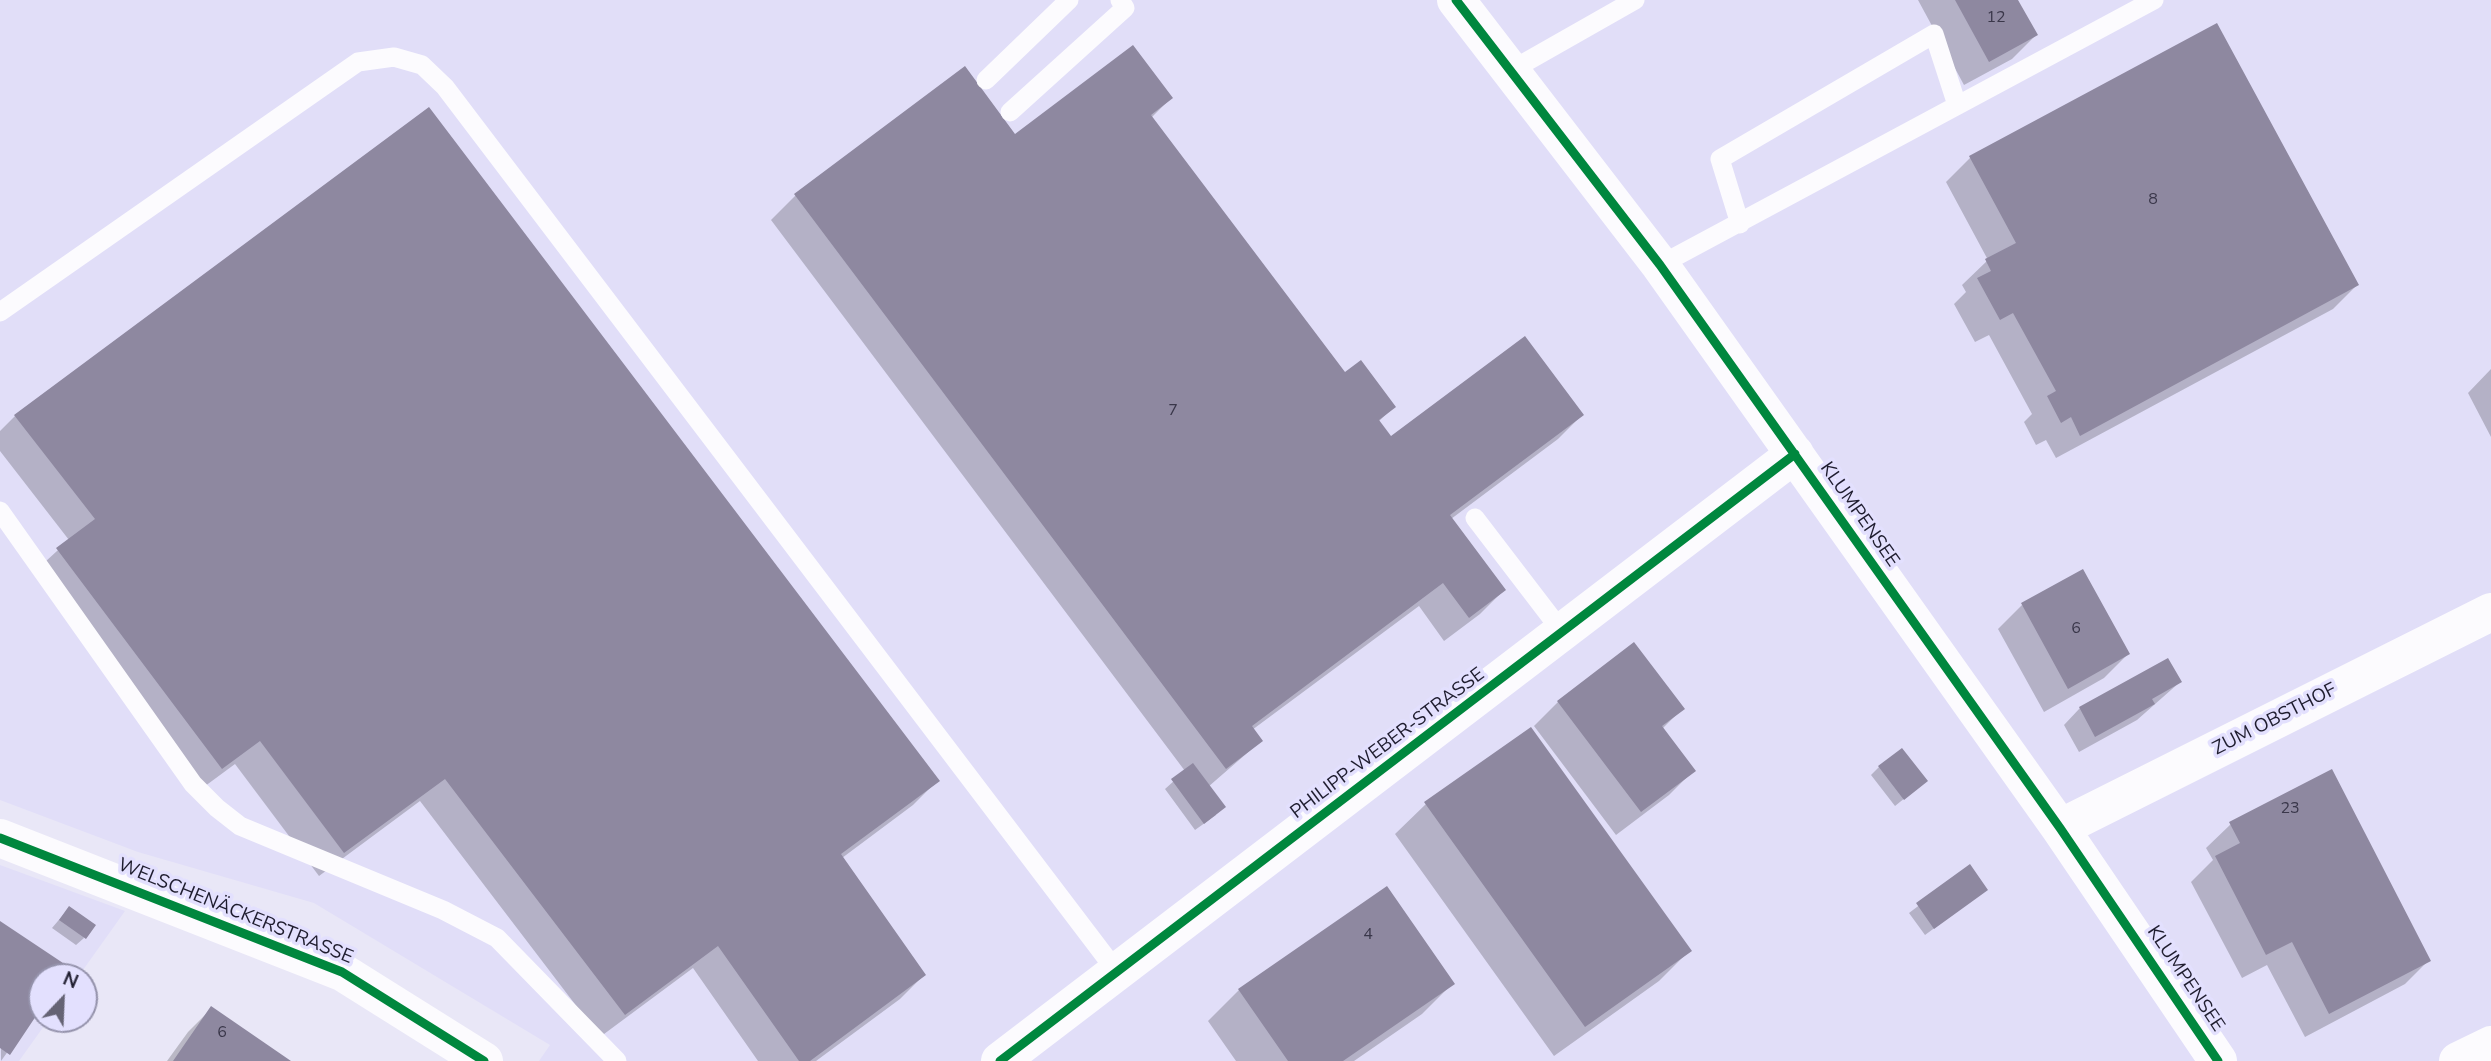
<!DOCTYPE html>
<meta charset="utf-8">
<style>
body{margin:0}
#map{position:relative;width:2491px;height:1061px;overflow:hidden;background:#e9e7f7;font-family:"Nunito Sans",sans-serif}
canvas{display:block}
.north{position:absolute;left:28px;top:963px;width:70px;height:70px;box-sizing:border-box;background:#e3e0fe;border:2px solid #9492ab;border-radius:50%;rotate:23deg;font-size:19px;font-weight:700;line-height:28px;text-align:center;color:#1e1c2e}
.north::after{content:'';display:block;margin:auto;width:24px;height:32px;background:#656374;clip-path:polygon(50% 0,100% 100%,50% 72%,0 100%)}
</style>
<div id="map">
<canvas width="2491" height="1061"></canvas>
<div class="north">N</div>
</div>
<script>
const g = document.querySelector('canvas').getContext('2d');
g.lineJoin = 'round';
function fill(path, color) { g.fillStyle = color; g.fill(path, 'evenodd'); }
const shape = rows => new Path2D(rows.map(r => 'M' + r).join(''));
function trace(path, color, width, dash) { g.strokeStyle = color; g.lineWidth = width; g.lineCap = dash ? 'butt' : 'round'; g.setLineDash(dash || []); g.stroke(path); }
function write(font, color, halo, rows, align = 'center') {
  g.font = font + ' "Nunito Sans",sans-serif'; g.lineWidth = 7; g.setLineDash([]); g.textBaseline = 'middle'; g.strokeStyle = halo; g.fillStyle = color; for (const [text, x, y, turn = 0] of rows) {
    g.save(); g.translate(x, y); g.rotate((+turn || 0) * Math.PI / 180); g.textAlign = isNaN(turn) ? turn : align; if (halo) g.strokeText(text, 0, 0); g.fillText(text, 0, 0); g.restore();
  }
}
const built = shape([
 [0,0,2491,0,2491,1061,539,1061,550,1045,314,903,138,852,0,800],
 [0,865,125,911,78,977,42,977,42,1019,49,1019,19,1061,0,1061]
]);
const shadow = shape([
 [1918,0,2016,0,2036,35,2012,59,1964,85],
 [2217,25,2357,285,2333,309,2056,458,2046,440,2036,445,2024,422,2032,414,1989,335,1975,342,1954,304,1966,292,1962,285,1988,260,1946,182,1970,158],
 [965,69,1015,136,1171,98,1151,118,1344,375,1394,407,1378,422,1391,438,1582,415,1558,439,1451,519,1504,590,1480,614,1444,641,1419,606,1252,730,1261,741,1208,787,1216,815,1195,830,1165,789,1185,771,771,220,795,196],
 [2491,369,2491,437,2468,393],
 [15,416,937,781,913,805,842,858,924,975,900,999,816,1061,758,1061,693,968,600,1037,420,801,319,876,235,764,197,792,33,573,69,540,0,451,0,431],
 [2022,605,2128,654,2104,678,2044,712,1998,629],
 [1634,645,1683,708,1662,729,1693,771,1669,795,1616,835,1534,726,1558,702],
 [2180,682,2137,720,2079,752,2064,725,2080,708],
 [1879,767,1926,781,1895,806,1871,775],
 [1426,804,1689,951,1659,981,1554,1056,1395,834],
 [2231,824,2429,960,2405,984,2305,1037,2267,965,2242,978,2191,882,2213,860,2206,848],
 [1970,867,1986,890,1925,935,1909,913],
 [69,908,84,938,76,945,52,928],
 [0,923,60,977,42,977,42,1004,1,1061],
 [1453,983,1422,1014,1354,1061,1236,1061,1208,1021,1239,990],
 [212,1008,288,1061,167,1061,188,1032]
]);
const building = shape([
 [1955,0,2018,0,2038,35,1989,62],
 [2217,23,2359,285,2080,436,2071,417,2061,423,2047,396,2056,391,2013,313,2000,320,1977,278,1991,271,1985,259,2016,243,1969,156],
 [1133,45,1173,98,1151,115,1345,372,1361,360,1396,407,1379,420,1391,436,1525,336,1584,415,1450,515,1506,590,1469,618,1443,583,1252,726,1263,741,1226,769,794,194,965,66,1015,134],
 [429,107,940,781,841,854,926,975,810,1061,799,1061,718,946,625,1015,445,779,344,853,260,741,222,769,56,548,95,519,14,415],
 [2083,569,2130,654,2068,689,2021,603],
 [1634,642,1685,709,1662,726,1696,771,1641,812,1557,701],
 [2168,658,2182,682,2152,699,2155,704,2095,737,2079,707],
 [1531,727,1692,951,1585,1027,1424,802],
 [1902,748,1928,781,1904,800,1878,766],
 [1193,763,1226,807,1204,824,1171,779],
 [2332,769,2431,961,2329,1014,2292,942,2266,955,2215,856,2240,843,2229,822],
 [1970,864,1988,890,1934,929,1916,903],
 [1387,886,1455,984,1343,1061,1288,1061,1238,989],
 [69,906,96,925,86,939,59,920],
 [0,921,69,967,62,977,42,977,42,1007,10,1055,0,1048],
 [211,1006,291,1061,173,1061]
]);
const service = shape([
 [1510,71,1635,0],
 [986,80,1069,0],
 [1010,112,1125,8,1120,0],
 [1740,224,1720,159,1934,34,1957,105],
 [1660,265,2154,0],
 [0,312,358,62,394,57,422,65,445,87,1117,972],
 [0,511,193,784,217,808,240,826,443,910,497,938,617,1061],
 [1475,518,1563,633]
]);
const minor = shape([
 [1456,0,1660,265,2060,828,2218,1061],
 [2060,828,2491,612],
 [0,838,342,972,484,1061],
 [1000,1061,1795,454]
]);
const tertiary = shape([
 [2458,1061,2491,1045]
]);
const cycleway = shape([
 [1456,0,1660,265,2060,828,2218,1061],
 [0,838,342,972,484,1061],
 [1000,1061,1795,454]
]);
const numberNames = [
 ["12",1996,18],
 ["8",2153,200],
 ["7",1173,411],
 ["6",2076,629],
 ["23",2290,809],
 ["4",1368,935],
 ["6",222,1033]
];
const streetNames = [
 ["KLUMPENSEE",1859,515,55],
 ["ZUM OBSTHOF",2275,720,-27],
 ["PHILIPP-WEBER-STRASSE",1388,744,-37],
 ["WELSCHENÄCKERSTRASSE",235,912,22],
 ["KLUMPENSEE",2185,979,56]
];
fill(built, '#e1def8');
fill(shadow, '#0003');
fill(building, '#8e88a0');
trace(service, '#fcfbfe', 19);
trace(minor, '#fcfbfe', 38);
trace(tertiary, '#fcfbfe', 38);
trace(cycleway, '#00873e', 9);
write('16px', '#3a374a', null, numberNames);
write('19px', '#1e1c2e', '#e3e0fe', streetNames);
</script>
